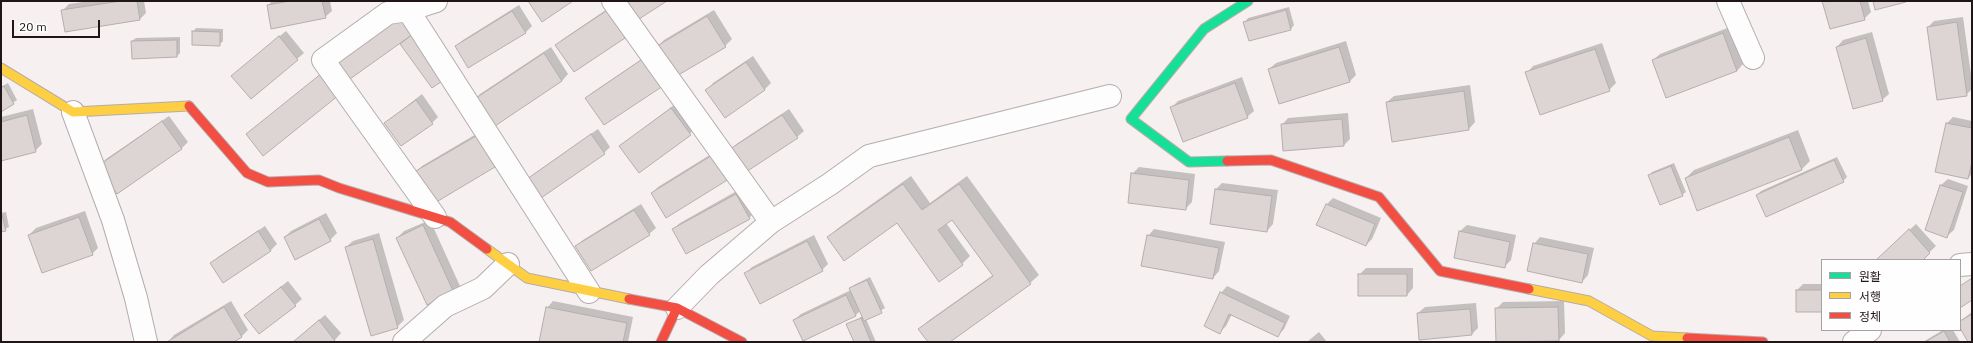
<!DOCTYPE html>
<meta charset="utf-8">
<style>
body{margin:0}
#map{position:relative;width:1973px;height:343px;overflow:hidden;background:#f6f0f0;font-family:"IBM Plex Sans","Noto Sans KR",sans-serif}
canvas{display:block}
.frame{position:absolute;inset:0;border:2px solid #211617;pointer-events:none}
.legend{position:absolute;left:1821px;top:259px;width:140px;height:72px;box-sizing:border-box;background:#fefefe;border:1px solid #a6a1a2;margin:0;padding:5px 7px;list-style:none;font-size:12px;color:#211617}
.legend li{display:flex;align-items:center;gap:8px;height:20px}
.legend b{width:20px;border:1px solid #a6a1a2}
.scale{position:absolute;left:12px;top:20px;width:88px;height:18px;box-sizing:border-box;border:2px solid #211617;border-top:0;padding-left:5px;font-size:12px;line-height:14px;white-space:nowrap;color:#211617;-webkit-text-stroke:3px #fefefe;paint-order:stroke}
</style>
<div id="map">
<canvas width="1973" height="343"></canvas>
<div class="frame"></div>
<ul class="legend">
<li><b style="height:5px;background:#16e098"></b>원활</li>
<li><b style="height:5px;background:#ffcf43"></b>서행</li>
<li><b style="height:5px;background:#f24e42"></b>정체</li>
</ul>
<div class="scale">20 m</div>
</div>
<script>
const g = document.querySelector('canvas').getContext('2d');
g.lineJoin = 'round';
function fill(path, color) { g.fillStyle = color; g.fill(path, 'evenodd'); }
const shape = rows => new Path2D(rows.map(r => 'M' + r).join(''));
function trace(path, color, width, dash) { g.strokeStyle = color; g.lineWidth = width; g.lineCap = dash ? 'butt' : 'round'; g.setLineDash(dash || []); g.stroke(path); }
const shadow = shape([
 [89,1,144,1,146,13,140,19,62,11,69,4],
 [272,1,330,1,332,11,325,17,268,6],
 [619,1,637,27,557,45,563,39],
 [1823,1,1868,1,1871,12,1864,19],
 [519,5,532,26,526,32,469,67,456,46,463,40],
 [1289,7,1294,25,1291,29,1245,22,1248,18],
 [714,10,732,39,725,46,676,76,658,46,664,40],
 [1963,17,1972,82,1972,89,1966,95,1928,27,1934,21],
 [1730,27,1743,64,1737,71,1653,60,1660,54],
 [196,28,223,29,223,41,219,45,193,32],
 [286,31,304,53,251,98,232,76],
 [1872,32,1889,94,1882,100,1837,47,1843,40],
 [180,37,180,53,177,56,132,41,136,38],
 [1346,41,1356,75,1350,81,1269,69,1276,63],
 [1602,43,1616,83,1609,90,1527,73,1533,66],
 [551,47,568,74,562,81,492,127,474,101,480,94],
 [651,53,668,79,586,98,593,92],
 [753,56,771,83,765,89,725,116,707,90,713,83],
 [1242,77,1254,111,1247,117,1172,107,1178,101],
 [8,83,17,100,1,111,1,87],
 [1470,85,1475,122,1469,129,1393,140,1387,102,1394,96],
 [422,94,438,117,432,123,385,123],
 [678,102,697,128,639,172,620,146],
 [33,109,42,144,35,151,1,160,1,117],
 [789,109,804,131,797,137,731,149,738,143],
 [1348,113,1350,139,1344,145,1282,125,1288,118],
 [169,116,188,142,181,149,99,166,106,159],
 [1953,117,1972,121,1972,174,1968,178,1947,123],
 [598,129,610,147,604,153,528,179,535,173],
 [483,130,501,160,494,166,415,173,422,166],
 [1798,130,1810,161,1802,169,1698,209,1686,178,1694,170],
 [721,148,735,172,652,193,658,187],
 [1837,157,1847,177,1843,181,1757,195,1761,191],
 [1674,163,1686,192,1682,195,1649,176,1652,172],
 [1139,167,1195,174,1192,202,1185,209,1132,174],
 [911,176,930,203,967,176,1039,275,1030,283,948,342,929,342,920,329,928,321,993,275,952,219,946,223,970,256,962,264,897,222,829,237,837,229],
 [1948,179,1968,186,1954,230,1947,236,1927,230,1941,185],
 [1222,183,1278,190,1273,224,1267,231,1216,189],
 [742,188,755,212,749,218,673,229,680,223],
 [1333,198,1381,218,1372,239,1366,245,1327,204],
 [641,204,656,228,649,234,576,246,583,240],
 [85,211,98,248,92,254,29,235,36,228],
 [6,212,9,227,1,231,1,213],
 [326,213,337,233,330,240,296,258,285,237,291,231],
 [430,220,460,286,454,292,397,238,404,231],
 [1916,224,1936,246,1921,260,1877,260],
 [1467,225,1516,235,1511,260,1504,267,1455,257,1460,231],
 [265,226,277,244,271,250,224,281,212,263,218,257],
 [1154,229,1225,242,1219,271,1213,278,1148,236],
 [379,233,404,320,397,327,346,247,353,241],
 [814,235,828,264,822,270,745,274,752,267],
 [1540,237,1594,248,1588,275,1582,282,1534,244],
 [1366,268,1413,268,1413,288,1407,295,1359,275],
 [870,277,885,308,866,319,876,342,855,342,847,325,863,316,861,310,856,315,803,340,794,320,801,314,851,290,851,288,854,285],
 [288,281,302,299,295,305,245,315],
 [1803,284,1822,284,1822,311,1797,311,1797,290],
 [1227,286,1290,316,1284,329,1277,336,1232,314,1226,326,1220,332,1221,293],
 [231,301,248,330,242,336,233,342,168,342,174,335],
 [553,301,633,317,628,342,540,342,547,308],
 [1564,301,1565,333,1559,340,1496,309,1503,302],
 [1476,303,1478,328,1472,334,1418,313,1425,307],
 [1972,312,1972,342,1969,342,1960,326,1960,321],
 [325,315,341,333,335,340,332,342,293,342],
 [1943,330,1953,330,1960,342,1923,342],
 [1319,332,1327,342,1307,342]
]);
const building = shape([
 [121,1,137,1,140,20,65,32,61,10,121,1],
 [290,1,322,1,326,18,271,29,267,5,290,1],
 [528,1,573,1,542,22,528,1],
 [627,1,667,1,639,19,627,1],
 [1822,1,1860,1,1865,20,1830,29,1822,1],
 [1873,1,1906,1,1906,2,1875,10,1873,1],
 [612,7,631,34,574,72,555,45,612,7],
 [1286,10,1291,30,1249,41,1243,22,1286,10],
 [512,11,526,33,468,68,455,46,512,11],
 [398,14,413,34,350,79,335,58,398,14],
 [707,16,726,47,675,77,657,46,707,16],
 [1957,22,1967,96,1937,100,1927,27,1957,22],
 [192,31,220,32,220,46,192,45,192,31],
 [1723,33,1737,71,1666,98,1652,60,1723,33],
 [413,34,445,79,432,88,400,44,413,34],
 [279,36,298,60,251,99,231,76,279,36],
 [1866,38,1883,101,1853,109,1836,47,1866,38],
 [177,40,177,57,132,59,131,41,177,40],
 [1339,47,1350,82,1279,104,1268,69,1339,47],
 [1595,49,1610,91,1540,115,1525,72,1595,49],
 [544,53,562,81,492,128,473,100,544,53],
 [644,58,663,86,604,125,585,98,644,58],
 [746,62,765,90,725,118,705,90,746,62],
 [322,73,339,95,263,156,246,134,322,73],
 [1235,83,1248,118,1183,142,1170,107,1235,83],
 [4,86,14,104,1,112,1,88,4,86],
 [1464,91,1469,130,1392,142,1386,102,1464,91],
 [416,100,433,124,401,146,384,123,416,100],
 [671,108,691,135,639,173,619,146,671,108],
 [27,115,36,152,1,161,1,122,27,115],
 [782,115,798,138,746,172,730,149,782,115],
 [1342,119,1344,146,1283,151,1281,124,1342,119],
 [162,121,182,149,117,194,98,166,162,121],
 [1946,123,1972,128,1972,162,1968,179,1935,172,1946,123],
 [591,134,605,154,541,198,527,179,591,134],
 [476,136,495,167,433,204,414,172,476,136],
 [1789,137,1802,170,1697,211,1685,178,1789,137],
 [714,154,729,179,666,218,651,193,714,154],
 [1834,160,1844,182,1766,217,1756,195,1834,160],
 [1671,166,1683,196,1660,205,1648,175,1671,166],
 [1131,173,1189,180,1186,210,1128,203,1131,173],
 [903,184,922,210,959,184,1031,284,950,342,928,342,918,329,993,276,952,220,938,230,963,265,939,282,897,223,844,261,827,237,903,184],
 [1940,185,1963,192,1947,238,1925,230,1940,185],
 [1215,189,1272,196,1267,232,1210,224,1215,189],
 [736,194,750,219,686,254,672,229,736,194],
 [1326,204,1375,224,1366,246,1316,225,1326,204],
 [634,210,650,235,591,271,575,246,634,210],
 [1,215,2,215,6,231,1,232,1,215],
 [79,217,93,255,42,273,28,235,79,217],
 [319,219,331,241,295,260,284,237,319,219],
 [423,225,454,293,427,305,396,238,423,225],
 [1909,229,1930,253,1923,260,1876,260,1909,229],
 [258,231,271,251,223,283,210,263,258,231],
 [1459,231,1510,242,1505,268,1454,258,1459,231],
 [1147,235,1219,248,1213,279,1141,266,1147,235],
 [373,239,398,328,371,336,345,247,373,239],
 [807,241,823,271,760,304,744,273,807,241],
 [1533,243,1588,254,1582,283,1527,271,1533,243],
 [1358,274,1407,274,1407,296,1358,296,1358,274],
 [1972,278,1972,300,1960,308,1960,286,1972,278],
 [867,280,882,313,864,321,849,288,867,280],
 [281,287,296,306,259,334,244,315,281,287],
 [1796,290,1822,290,1822,312,1796,312,1796,290],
 [1220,292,1285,323,1278,337,1229,314,1220,334,1204,326,1220,292],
 [846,295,856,316,803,341,793,320,846,295],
 [224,307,242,337,234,342,167,342,224,307],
 [546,307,627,323,623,342,539,342,546,307],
 [1558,307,1559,341,1496,342,1495,308,1558,307],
 [1470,309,1472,335,1419,340,1417,313,1470,309],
 [1972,314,1972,342,1968,342,1960,328,1960,321,1972,314],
 [861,318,871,342,854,342,846,324,861,318],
 [319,320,335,341,333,342,293,342,319,320],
 [1944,331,1950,342,1925,342,1944,331]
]);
const street = shape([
 [613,1,771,222,709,275,677,308],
 [1728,1,1753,58],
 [408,10,589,292],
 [73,112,113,220,136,298,146,342],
 [435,217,323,60,388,13,408,10,436,1],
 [771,222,830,184,869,156,1110,96],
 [1960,265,1972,264],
 [404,342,445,306,483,288,508,264],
 [1854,342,1870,330]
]);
const fast = shape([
 [1227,161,1189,162,1131,119,1204,29,1248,1]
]);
const slow = shape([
 [1,68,73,112,189,106],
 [487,249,527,278,629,299],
 [1529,289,1589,301,1652,336,1687,338]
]);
const jam = shape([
 [189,106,247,173,268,182,319,180,339,188,450,222,487,249],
 [1227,161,1271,160,1379,197,1440,271,1529,289],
 [629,299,677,308,742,342],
 [1687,338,1763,342],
 [661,342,677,308]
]);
fill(shadow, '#0003');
fill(building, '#ddd4d4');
trace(building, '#b6adae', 1);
trace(street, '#b5acad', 24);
trace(fast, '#b5acad', 11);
trace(slow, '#b5acad', 11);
trace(jam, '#b5acad', 11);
trace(street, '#fefdfd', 22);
trace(fast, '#16e098', 9);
trace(slow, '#ffcf43', 9);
trace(jam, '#f24e42', 9);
</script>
